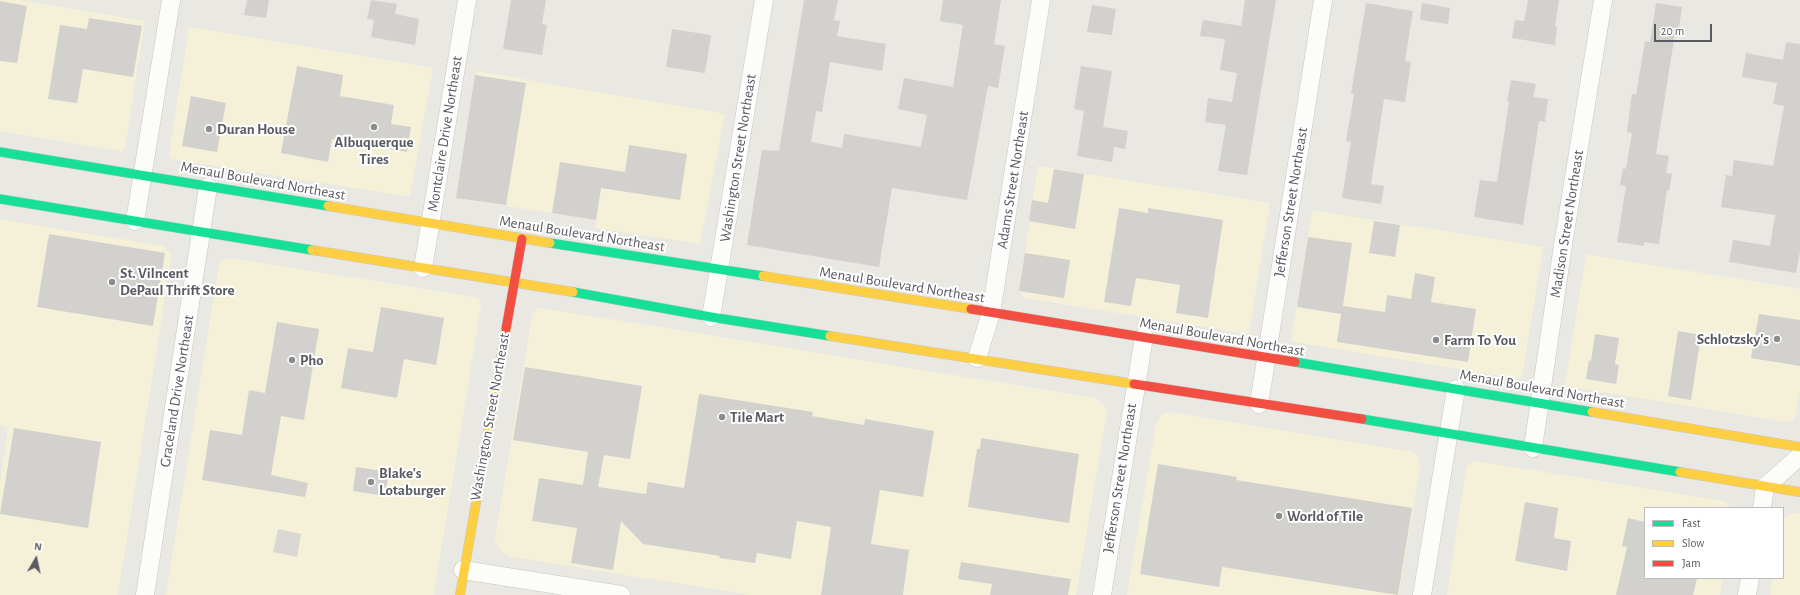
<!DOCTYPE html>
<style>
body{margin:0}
#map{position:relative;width:1800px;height:595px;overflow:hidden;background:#e9e8e2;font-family:"Alegreya Sans",sans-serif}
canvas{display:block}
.legend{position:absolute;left:1644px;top:507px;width:140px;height:72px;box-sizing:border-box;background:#fff;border:1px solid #bcbdc0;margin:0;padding:5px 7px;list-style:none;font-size:12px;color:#585b61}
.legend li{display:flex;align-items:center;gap:8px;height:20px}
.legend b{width:20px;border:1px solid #bcbdc0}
.north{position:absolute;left:16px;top:539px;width:40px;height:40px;-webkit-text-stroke:3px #fff;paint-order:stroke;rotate:9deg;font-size:11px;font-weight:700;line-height:16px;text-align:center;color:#585b61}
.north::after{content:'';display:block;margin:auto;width:14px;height:18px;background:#585b61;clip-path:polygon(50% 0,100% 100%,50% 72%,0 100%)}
.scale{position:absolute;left:1654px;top:24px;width:58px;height:18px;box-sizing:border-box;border:2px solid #585b61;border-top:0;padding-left:5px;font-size:12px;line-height:14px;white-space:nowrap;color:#585b61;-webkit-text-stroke:3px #fff;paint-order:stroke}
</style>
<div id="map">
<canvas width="1800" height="595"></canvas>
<ul class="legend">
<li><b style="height:5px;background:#16e098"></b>Fast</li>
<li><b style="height:5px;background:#ffcf43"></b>Slow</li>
<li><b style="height:5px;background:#f24e42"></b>Jam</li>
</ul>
<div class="north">N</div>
<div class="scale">20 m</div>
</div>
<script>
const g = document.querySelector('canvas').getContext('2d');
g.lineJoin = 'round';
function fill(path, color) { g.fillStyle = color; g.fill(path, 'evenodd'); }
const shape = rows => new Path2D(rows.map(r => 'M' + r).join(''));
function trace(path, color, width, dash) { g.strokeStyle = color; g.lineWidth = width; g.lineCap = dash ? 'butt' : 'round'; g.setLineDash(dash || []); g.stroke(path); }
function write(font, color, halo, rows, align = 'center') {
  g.font = font + ' "Alegreya Sans",sans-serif'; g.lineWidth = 4; g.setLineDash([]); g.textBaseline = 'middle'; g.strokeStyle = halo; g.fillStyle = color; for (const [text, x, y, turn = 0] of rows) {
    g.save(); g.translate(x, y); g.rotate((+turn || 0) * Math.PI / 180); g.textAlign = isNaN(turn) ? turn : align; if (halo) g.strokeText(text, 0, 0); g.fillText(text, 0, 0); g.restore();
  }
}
const commercial = shape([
 [0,0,19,0,145,21,125,148,122,151,0,131],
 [189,27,433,68,410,196,404,196,171,159,169,155],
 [476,71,725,114,700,244,595,228,596,220,456,198],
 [1038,166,1270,203,1249,333,1247,334,1026,298,1019,292],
 [1312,210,1543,247,1522,377,1518,379,1293,342,1291,341],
 [0,219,164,246,169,252,171,259,118,595,0,595,0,485,8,427,0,425],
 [1586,254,1800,289,1800,390,1796,414,1793,419,1788,422,1565,386],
 [231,258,475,297,480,299,481,305,434,595,166,595,219,264,224,259],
 [537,308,542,308,1095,398,1104,405,1107,413,1076,595,750,595,507,556,498,548,495,539,532,315],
 [1168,412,1414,452,1419,459,1420,465,1399,595,1127,595,1156,424,1161,415],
 [1476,461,1724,501,1732,508,1645,508,1645,578,1723,578,1720,595,1447,595,1466,468,1470,463],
 [1796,513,1800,513,1800,595,1770,595,1773,578,1783,578,1783,520,1788,514]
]);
const industrial = shape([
 [278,529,301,534,297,557,273,552]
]);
const building = shape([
 [247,0,269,0,266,18,244,15],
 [371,0,397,4,395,14,419,19,415,45,371,37,374,20,367,19],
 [511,0,546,0,542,24,547,25,542,55,503,49],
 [804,0,838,0,834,20,840,21,837,36,886,44,882,71,830,62,822,112,816,111,811,142,842,148,844,134,921,147,927,115,898,109,904,78,953,87,963,25,940,21,943,0,1001,0,994,44,1005,46,998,88,988,86,967,200,892,188,879,267,747,245,762,150,779,151],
 [1245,0,1276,0,1247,175,1218,171,1226,125,1205,122,1208,98,1232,102,1237,73,1220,70,1225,39,1200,36,1203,20,1241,26],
 [1528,0,1559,0,1555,26,1557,27,1555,45,1512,38,1515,20,1524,21],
 [0,1,27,6,17,63,0,61],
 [1366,3,1413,11,1405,61,1411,62,1405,102,1384,99,1371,184,1384,186,1381,204,1342,198,1351,142,1346,141,1354,94,1351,93],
 [1422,3,1450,8,1448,24,1420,20],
 [1656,3,1682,7,1678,34,1675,33,1656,154,1669,156,1666,173,1672,174,1669,191,1667,190,1659,244,1644,242,1644,246,1617,242,1626,186,1620,185,1623,168,1626,169,1632,133,1627,132,1632,94,1636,95,1645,41,1650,42],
 [1092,5,1116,9,1112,35,1087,32],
 [89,18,142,26,133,77,83,69,77,103,48,99,60,25,87,29],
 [672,29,711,35,705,73,666,67],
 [1786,42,1800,44,1800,252,1796,273,1729,262,1733,240,1770,246,1775,215,1721,207,1726,175,1732,176,1734,160,1773,166,1784,106,1773,104,1777,83,1742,77,1746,53,1783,60],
 [297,66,343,75,340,96,394,105,391,124,411,127,407,152,332,139,328,162,281,153],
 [1081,66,1112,71,1103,127,1128,131,1125,149,1114,147,1112,162,1077,156,1084,111,1074,109],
 [475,75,526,83,506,205,456,198],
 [1511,80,1536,84,1533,97,1548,99,1545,122,1539,121,1523,225,1474,217,1480,180,1497,182,1509,102,1507,102],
 [191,96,226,103,217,152,182,146],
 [629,145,687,154,680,200,601,188,596,220,552,213,560,162,625,172],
 [1054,169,1084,174,1075,229,1029,221,1032,200,1048,203],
 [1119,208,1148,213,1148,208,1223,220,1208,318,1176,313,1180,285,1136,278,1131,306,1104,302],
 [1374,221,1400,225,1395,257,1369,253],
 [49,234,165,253,153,326,37,307],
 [1308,237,1352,243,1343,306,1385,312,1387,295,1411,299,1415,273,1435,277,1431,302,1476,309,1468,362,1337,342,1341,314,1297,307],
 [1025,253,1070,260,1064,298,1019,291],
 [381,307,444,318,436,365,404,359,397,398,341,388,348,348,373,352],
 [1759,314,1800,320,1800,366,1751,358],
 [277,322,319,329,304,420,281,416,271,475,308,483,305,497,202,480,210,430,242,435,249,390,265,393],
 [1678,331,1701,335,1691,400,1668,396],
 [1595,334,1619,338,1615,364,1619,365,1616,384,1586,379,1589,360,1591,361],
 [525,367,642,386,630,459,604,455,598,487,646,494,648,482,684,488,699,394,813,412,812,416,864,425,865,419,934,431,923,497,880,490,871,544,909,550,903,595,821,595,831,527,797,521,791,559,757,553,755,563,719,558,720,556,643,544,621,521,613,570,571,563,577,528,532,521,539,478,583,485,588,452,513,440],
 [14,428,101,442,88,528,0,514],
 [981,438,1079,454,1069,523,968,507,977,449,980,449],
 [1158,464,1237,477,1236,480,1412,508,1398,595,1222,567,1219,587,1140,574],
 [356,467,389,472,385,496,353,491],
 [1525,502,1558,508,1554,538,1571,541,1567,571,1515,561],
 [1628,518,1645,522,1645,578,1697,578,1693,595,1616,595,1627,547,1622,546],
 [961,562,1071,579,1068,595,990,595,992,584,958,579]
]);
const street = shape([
 [135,221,171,0],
 [423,268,467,0],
 [711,317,764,0],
 [977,358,991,313,1041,0],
 [1259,404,1323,0],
 [1533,448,1563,245,1603,0],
 [1762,508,1765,487,1800,456],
 [463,570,621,595],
 [145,595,208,187],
 [1102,595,1144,337],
 [1422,595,1456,389],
 [1747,595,1750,578]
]);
const fast = shape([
 [0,152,328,206],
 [0,199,312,250],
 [550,243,763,276],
 [573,292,711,317,830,336],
 [1295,362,1592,412],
 [1362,419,1680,472]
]);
const slow = shape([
 [328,206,550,243],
 [312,250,573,292],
 [763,276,971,309],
 [830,336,1134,384],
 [1592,412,1800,447],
 [1680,472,1800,492],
 [460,595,506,329]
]);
const jam = shape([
 [971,309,1295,362],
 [506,329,522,239],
 [1134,384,1362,419]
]);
const markers = [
 [374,127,4,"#8b8c8e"],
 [209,129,4,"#8b8c8e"],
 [112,282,4,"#8b8c8e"],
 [1777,339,4,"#8b8c8e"],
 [1436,340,4,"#8b8c8e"],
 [292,360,4,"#8b8c8e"],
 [722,417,4,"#8b8c8e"],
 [371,482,4,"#8b8c8e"],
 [1279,516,4,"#8b8c8e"]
];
const poiNames = [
 ["Duran House",217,129],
 ["Albuquerque",374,142,"center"],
 ["Tires",374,159,"center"],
 ["St. Vilncent",120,273],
 ["DePaul Thrift Store",120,290],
 ["Schlotzsky's",1769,339,"right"],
 ["Farm To You",1444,340],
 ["Pho",300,360],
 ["Tile Mart",730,417],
 ["Blake's",379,473],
 ["Lotaburger",379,490],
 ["World of Tile",1287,516]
];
const streetNames = [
 ["Montclaire Drive Northeast",445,134,-81],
 ["Washington Street Northeast",738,158,-81],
 ["Adams Street Northeast",1013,180,-81],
 ["Menaul Boulevard Northeast",263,181,10],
 ["Jefferson Street Northeast",1291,202,-81],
 ["Madison Street Northeast",1567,224,-81],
 ["Menaul Boulevard Northeast",582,234,9],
 ["Menaul Boulevard Northeast",902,285,9],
 ["Menaul Boulevard Northeast",1222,337,10],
 ["Menaul Boulevard Northeast",1542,389,10],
 ["Graceland Drive Northeast",177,391,-81],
 ["Washington Street Northeast",490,417,-80],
 ["Jefferson Street Northeast",1120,478,-81]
];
fill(commercial, '#f5f1d9');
fill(industrial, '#d9d7d2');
fill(building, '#d2d1cd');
trace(street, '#c5c6c4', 19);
trace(fast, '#c6c7c6', 10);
trace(slow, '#c6c7c6', 10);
trace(jam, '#c6c7c6', 10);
trace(street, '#fcfcfb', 18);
trace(fast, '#16e098', 9);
trace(slow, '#ffcf43', 9);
trace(jam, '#f24e42', 9);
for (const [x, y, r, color] of markers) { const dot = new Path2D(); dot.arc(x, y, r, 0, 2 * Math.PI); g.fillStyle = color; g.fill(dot); trace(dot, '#fff', 1.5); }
write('bold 15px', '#585b61', '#fff', poiNames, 'left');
write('15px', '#585b61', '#fff', streetNames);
</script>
